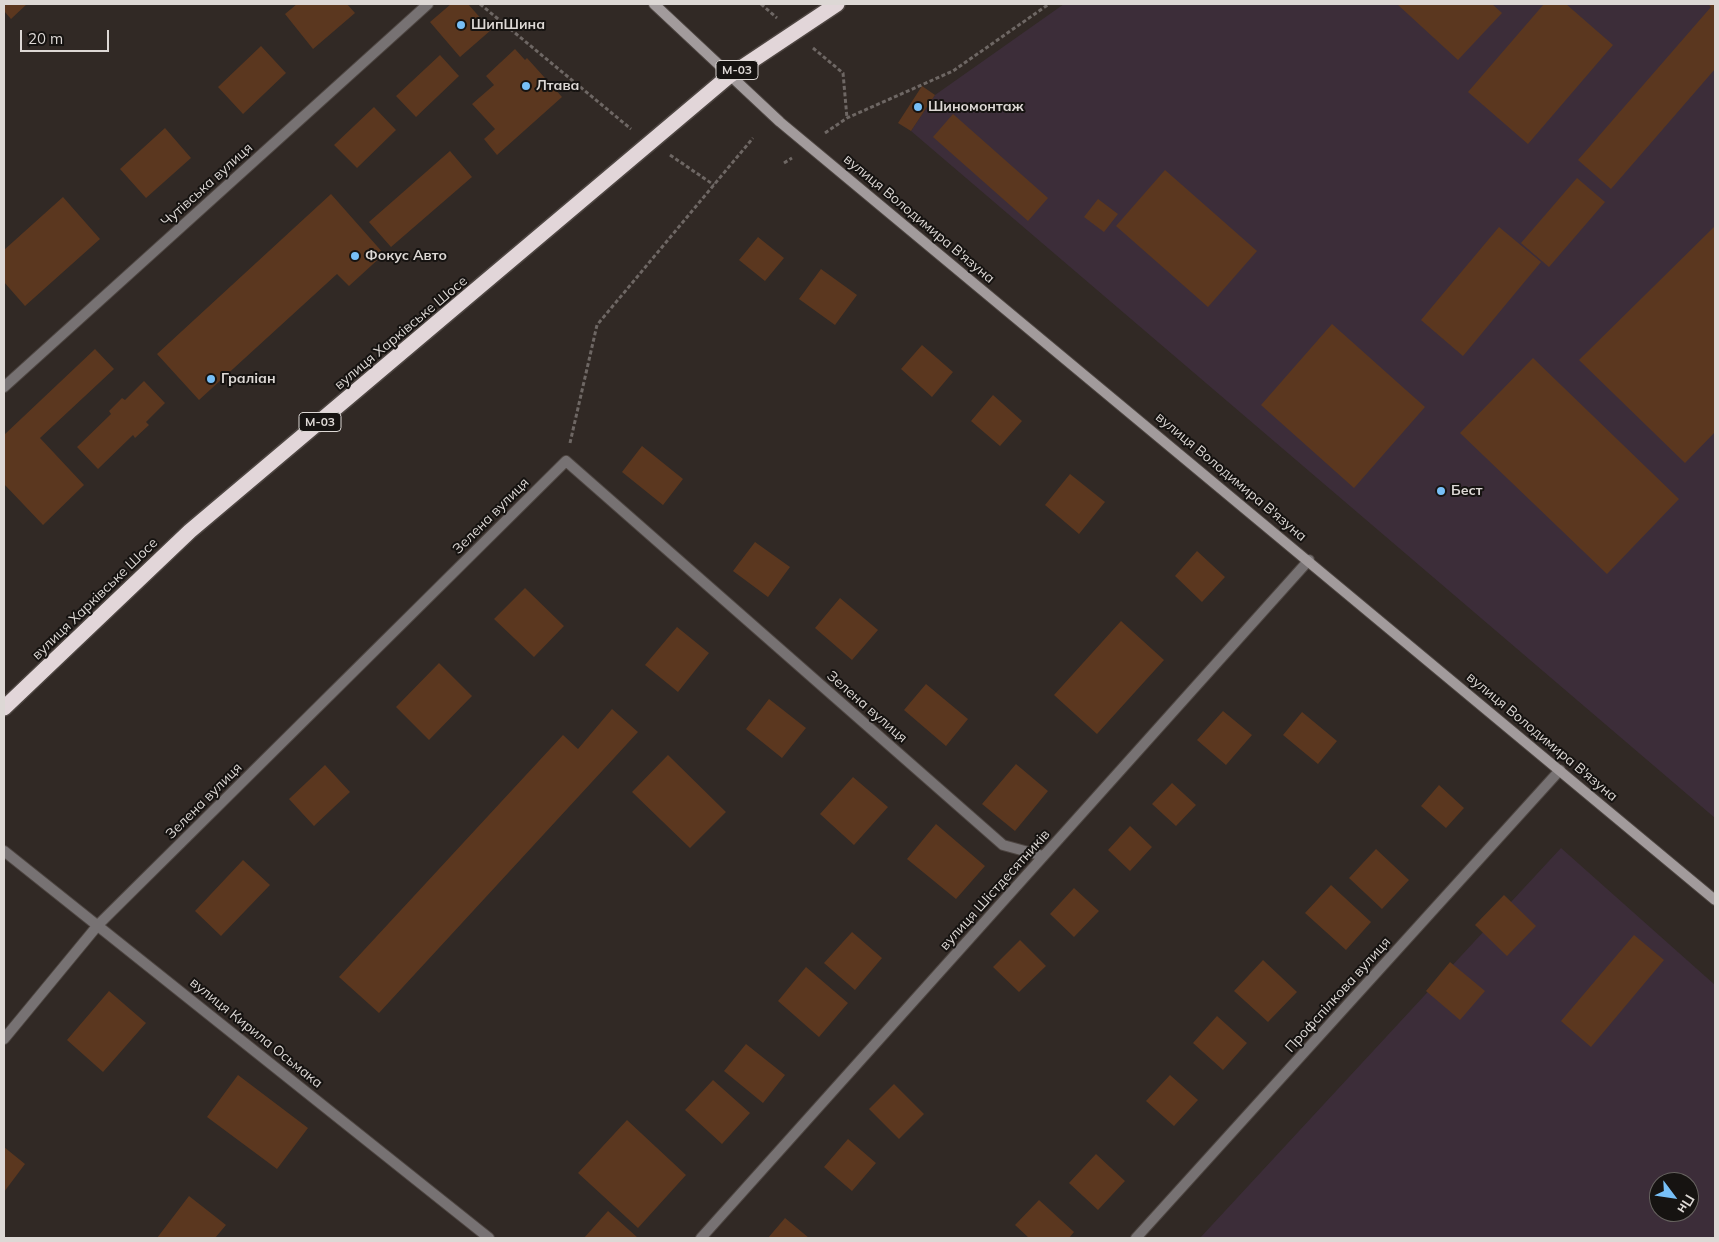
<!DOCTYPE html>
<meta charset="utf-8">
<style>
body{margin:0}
#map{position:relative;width:1719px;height:1242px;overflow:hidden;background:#312925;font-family:Mulish,sans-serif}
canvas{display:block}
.frame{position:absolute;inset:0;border:5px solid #ddd8d5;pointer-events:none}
.north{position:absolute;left:1649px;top:1172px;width:50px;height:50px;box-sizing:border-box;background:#161311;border:1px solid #66625f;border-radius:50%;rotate:121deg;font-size:14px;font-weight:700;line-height:20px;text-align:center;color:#ddd8d5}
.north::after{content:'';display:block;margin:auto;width:18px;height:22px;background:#77bff7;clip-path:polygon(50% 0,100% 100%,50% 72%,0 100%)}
.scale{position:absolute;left:20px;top:30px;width:89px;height:22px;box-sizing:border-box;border:2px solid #ddd8d5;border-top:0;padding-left:6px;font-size:15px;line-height:18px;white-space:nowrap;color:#ddd8d5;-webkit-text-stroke:4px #161311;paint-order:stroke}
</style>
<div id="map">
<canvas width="1719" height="1242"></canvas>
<div class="frame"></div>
<div class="north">Пн</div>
<div class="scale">20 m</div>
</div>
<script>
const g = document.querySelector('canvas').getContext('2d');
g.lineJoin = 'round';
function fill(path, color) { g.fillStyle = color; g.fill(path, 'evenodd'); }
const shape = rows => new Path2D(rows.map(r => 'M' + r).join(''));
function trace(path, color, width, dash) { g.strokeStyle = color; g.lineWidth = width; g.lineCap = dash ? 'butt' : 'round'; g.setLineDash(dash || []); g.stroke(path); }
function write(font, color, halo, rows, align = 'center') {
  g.font = font + ' Mulish,sans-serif'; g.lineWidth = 4; g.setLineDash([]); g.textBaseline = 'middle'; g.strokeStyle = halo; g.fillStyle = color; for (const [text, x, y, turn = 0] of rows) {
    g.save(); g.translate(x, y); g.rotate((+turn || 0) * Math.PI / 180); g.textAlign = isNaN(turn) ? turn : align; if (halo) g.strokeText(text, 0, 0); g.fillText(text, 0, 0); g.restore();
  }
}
const industrial = shape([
 [1064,4,1715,4,1715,818,911,131,935,95],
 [1561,848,1715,985,1715,1238,1200,1238],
 [1659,1182,1689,1182,1689,1212,1659,1212]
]);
const building = shape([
 [4,4,27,4,11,19,4,11],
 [297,4,347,4,355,13,313,49,285,14],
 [451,4,468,4,491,30,460,57,430,22],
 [1397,4,1492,4,1502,13,1458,60],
 [1544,4,1566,4,1613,45,1528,144,1468,92],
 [1708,4,1715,4,1715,69,1611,189,1578,160,1711,7],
 [261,46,286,73,243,114,218,87],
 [515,49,525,60,527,58,562,97,497,155,484,139,495,129,472,104,494,85,486,76],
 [440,55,459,76,416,117,396,96],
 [922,86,935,95,911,131,898,123],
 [374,107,396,130,357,168,334,145],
 [953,114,1048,198,1028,221,933,137],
 [165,128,191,158,146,198,120,169],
 [450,151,472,177,391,247,369,222],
 [1165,170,1257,251,1208,307,1116,226],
 [1577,178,1605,202,1549,267,1521,243],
 [331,194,384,254,349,286,337,274,199,400,157,354],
 [63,197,100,239,25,306,4,282,4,250],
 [1098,199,1118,214,1104,232,1084,217],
 [1715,226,1715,432,1685,463,1579,360],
 [1499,227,1541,262,1463,356,1421,320],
 [758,237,784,258,765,281,739,260],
 [821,269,857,295,835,325,799,299],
 [1332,324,1425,407,1354,488,1261,405],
 [922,345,953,372,932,397,901,369],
 [95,349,114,369,40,438,84,485,43,525,4,484,4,435],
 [1533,358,1679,499,1607,574,1460,433],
 [144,381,165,403,146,422,149,425,135,438,133,435,98,469,77,447,111,414,109,411,122,398,125,400],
 [993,395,1022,421,1000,446,971,421],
 [642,446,683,479,663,505,622,472],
 [1070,474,1105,502,1079,534,1045,505],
 [755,542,790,567,768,597,733,571],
 [1197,551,1225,577,1202,602,1175,576],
 [525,588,564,626,534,657,494,619],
 [840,598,878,630,852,660,815,628],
 [1121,621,1164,660,1097,734,1054,695],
 [677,627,709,653,678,692,645,665],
 [439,663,472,696,429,740,396,707],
 [926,684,968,719,946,746,904,710],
 [769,699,806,728,782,758,746,729],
 [612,709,638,732,379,1013,339,977,563,735,578,749],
 [1223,711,1252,735,1226,765,1197,740],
 [1302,712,1337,741,1318,764,1283,735],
 [668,755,726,812,690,848,632,792],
 [1016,764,1048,791,1015,831,982,804],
 [325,765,350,792,314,826,289,799],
 [853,777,888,807,854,845,820,814],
 [1172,783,1196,805,1176,826,1152,804],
 [1439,785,1464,808,1446,828,1421,806],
 [936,824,985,866,956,899,907,859],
 [1130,826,1152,847,1130,871,1108,850],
 [1376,849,1409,880,1382,909,1349,878],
 [243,860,270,885,221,936,195,911],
 [1331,885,1371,922,1346,950,1305,913],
 [1074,888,1099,911,1074,937,1050,914],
 [1504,895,1536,926,1507,956,1475,925],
 [852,932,882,958,855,990,824,963],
 [1634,935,1664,960,1591,1047,1561,1021],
 [1020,940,1046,966,1019,992,993,967],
 [1263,960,1297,992,1268,1022,1234,991],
 [1450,962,1485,991,1460,1020,1426,991],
 [806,967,848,1003,819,1037,778,1001],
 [109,991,146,1023,103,1072,67,1040],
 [1217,1016,1247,1043,1223,1070,1193,1043],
 [746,1044,785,1075,763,1103,724,1071],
 [238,1075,308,1128,277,1169,207,1117],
 [1170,1075,1198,1100,1174,1126,1146,1101],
 [713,1080,750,1113,722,1144,685,1110],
 [894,1084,924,1114,899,1139,869,1109],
 [627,1120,686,1175,638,1228,578,1173],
 [848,1139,876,1163,852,1191,824,1167],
 [4,1147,25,1164,4,1192],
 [1096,1154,1125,1181,1098,1210,1069,1183],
 [189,1196,226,1225,215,1238,157,1238],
 [1039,1200,1074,1232,1069,1238,1029,1238,1015,1225],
 [608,1211,638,1238,584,1238],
 [785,1218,809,1238,768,1238]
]);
const path = shape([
 [480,4,631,129],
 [761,4,777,18],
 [813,48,843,73,847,118],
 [825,133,847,118,953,71,1049,4],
 [670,155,714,185],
 [784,163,792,158],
 [570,443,597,325,753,138]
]);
const street = shape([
 [4,387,428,4],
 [4,851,489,1238],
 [4,1039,98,925,566,461,1003,845,1043,856],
 [701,1238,1309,560],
 [1136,1238,1560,770]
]);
const secondary = shape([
 [654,4,780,122,1715,900]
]);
const highway = shape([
 [4,708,190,531,729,76,837,4]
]);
const markers = [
 [461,25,5,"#77bff7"],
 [526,86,5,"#77bff7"],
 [918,107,5,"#77bff7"],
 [355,256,5,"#77bff7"],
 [211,379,5,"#77bff7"],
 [1441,491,5,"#77bff7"]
];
const shields = [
 [737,70,42],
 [320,422,42]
];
const shieldNames = [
 ["М-03",737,70],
 ["М-03",320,422]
];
const poiNames = [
 ["ШипШина",471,25],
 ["Лтава",536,86],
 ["Шиномонтаж",928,107],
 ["Фокус Авто",365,256],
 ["Граліан",221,379],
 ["Бест",1451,491]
];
const streetNames = [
 ["Чутівська вулиця",207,185,-42],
 ["вулиця Володимира В'язуна",919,219,40],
 ["вулиця Харківське Шосе",401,333,-40],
 ["вулиця Володимира В'язуна",1231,477,40],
 ["Зелена вулиця",491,516,-45],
 ["вулиця Харківське Шосе",95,599,-44],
 ["Зелена вулиця",867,707,41],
 ["вулиця Володимира В'язуна",1542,737,40],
 ["Зелена вулиця",204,801,-45],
 ["вулиця Шістдесятників",995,890,-48],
 ["Профспілкова вулиця",1338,995,-48],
 ["вулиця Кирила Осьмака",256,1033,39]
];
fill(industrial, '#3c2d39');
fill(building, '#5b371f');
trace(street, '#4d4541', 12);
trace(secondary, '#4d4541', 12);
trace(highway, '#4d4541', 18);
trace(path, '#6e6764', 3, [4, 2.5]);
trace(street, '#777273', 10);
trace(secondary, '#a29b9c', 10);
trace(highway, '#e2d6d9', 15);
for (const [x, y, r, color] of markers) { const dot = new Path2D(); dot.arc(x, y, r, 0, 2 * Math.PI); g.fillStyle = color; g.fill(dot); trace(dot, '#161311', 2); }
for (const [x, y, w] of shields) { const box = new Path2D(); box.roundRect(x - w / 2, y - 9.5, w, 19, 4); g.fillStyle = '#161311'; g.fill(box); trace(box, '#ddd8d5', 1); }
write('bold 12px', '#ddd8d5', null, shieldNames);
write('bold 14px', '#ddd8d5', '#161311', poiNames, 'left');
write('14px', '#ddd8d5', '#161311', streetNames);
</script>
